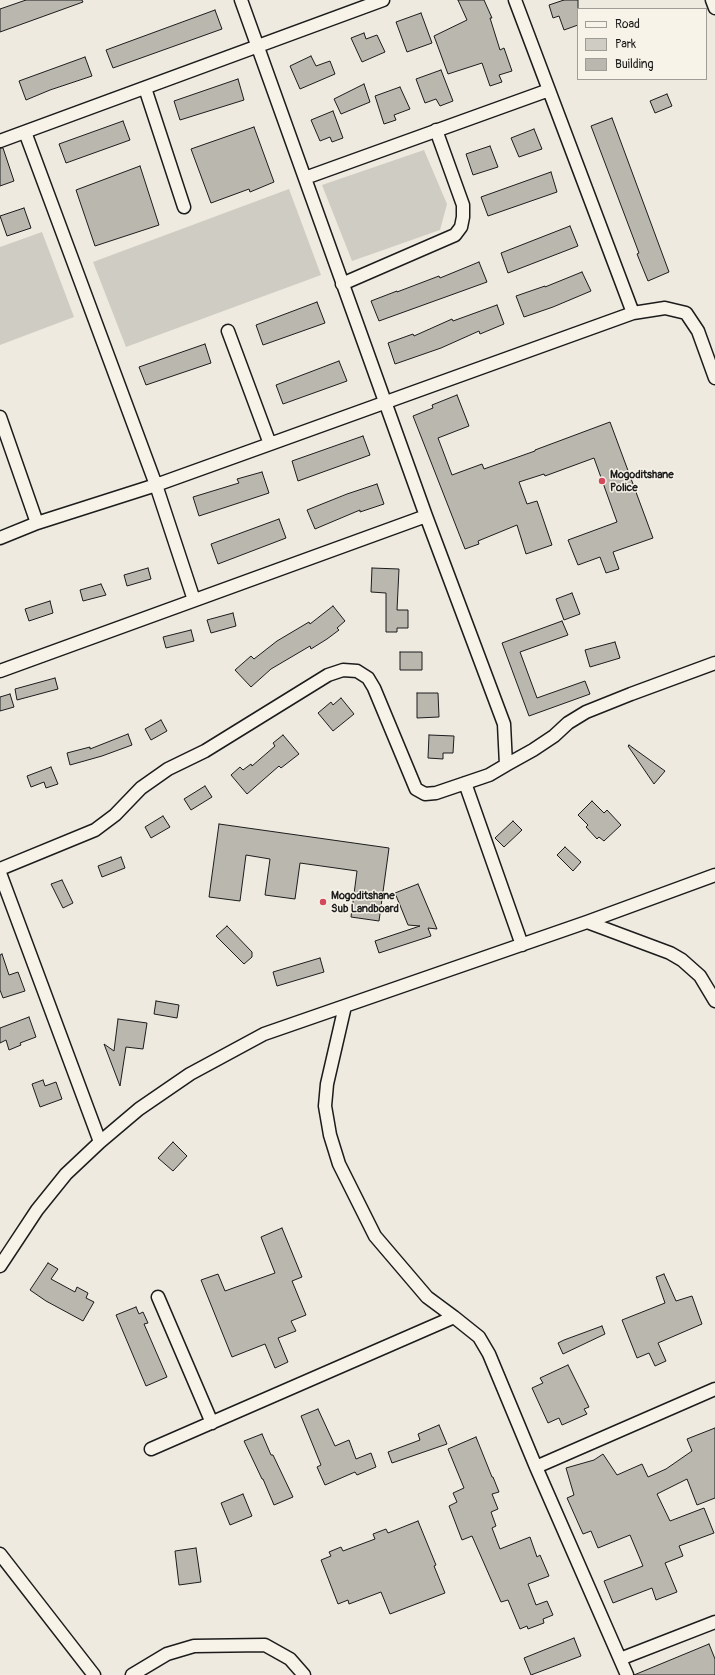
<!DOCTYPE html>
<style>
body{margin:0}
#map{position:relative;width:715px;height:1675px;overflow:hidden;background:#eeeae0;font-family:Pangolin,sans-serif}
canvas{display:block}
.legend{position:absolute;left:577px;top:8px;width:130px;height:72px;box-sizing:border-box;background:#f7f3e8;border:1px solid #9f9d96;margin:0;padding:5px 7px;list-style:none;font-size:12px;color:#1c1c1c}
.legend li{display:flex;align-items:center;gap:8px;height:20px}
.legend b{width:20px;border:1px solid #9f9d96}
</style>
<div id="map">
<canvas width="715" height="1675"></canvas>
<ul class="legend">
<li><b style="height:5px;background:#f7f3e8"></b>Road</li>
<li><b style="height:11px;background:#cfccc3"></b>Park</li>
<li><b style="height:11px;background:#bab7af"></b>Building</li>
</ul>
</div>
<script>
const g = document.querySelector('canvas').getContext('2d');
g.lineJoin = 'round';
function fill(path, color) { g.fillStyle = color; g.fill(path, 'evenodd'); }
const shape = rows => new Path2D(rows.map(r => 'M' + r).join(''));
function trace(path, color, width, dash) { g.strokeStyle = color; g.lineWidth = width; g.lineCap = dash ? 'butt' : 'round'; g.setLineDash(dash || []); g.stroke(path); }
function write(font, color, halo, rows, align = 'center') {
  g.font = font + ' Pangolin,sans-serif'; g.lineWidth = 3; g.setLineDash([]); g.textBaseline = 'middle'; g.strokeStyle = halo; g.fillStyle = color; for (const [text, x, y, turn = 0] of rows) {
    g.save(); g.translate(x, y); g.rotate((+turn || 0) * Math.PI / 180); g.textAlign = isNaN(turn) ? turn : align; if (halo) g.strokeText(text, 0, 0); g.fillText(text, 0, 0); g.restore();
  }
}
const green = shape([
 [424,150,447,204,440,230,352,261,322,185],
 [289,189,321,275,126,347,93,262],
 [42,232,74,317,0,345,0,247]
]);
const building = shape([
 [26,0,82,0,83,2,0,32,0,9,26,0],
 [458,0,484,0,492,18,490,18,500,50,504,48,512,71,499,75,502,82,490,86,482,63,448,74,434,36,467,20,458,0],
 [564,0,578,0,578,25,564,30,559,16,553,18,549,5,564,0],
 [215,10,222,29,113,68,106,50,215,10],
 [421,13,432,43,407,52,396,22,421,13],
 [364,33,366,39,377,35,385,52,362,62,351,38,364,33],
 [311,56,316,66,330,61,335,74,300,89,290,66,311,56],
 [85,57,92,76,50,90,26,100,19,81,85,57],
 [441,70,453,101,440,106,436,99,425,103,416,79,441,70],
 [238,79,244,100,180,120,174,101,238,79],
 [364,84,370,102,341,114,334,99,364,84],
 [400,87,410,109,394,115,396,120,384,124,375,96,400,87],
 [667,94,672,106,655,113,650,101,667,94],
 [333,111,343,138,332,142,330,137,320,141,311,120,333,111],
 [612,118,669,272,648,281,637,254,639,253,591,126,612,118],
 [123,121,130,140,66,163,59,144,123,121],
 [254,127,274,182,250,192,249,189,211,203,191,149,254,127],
 [534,129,542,149,519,157,511,138,534,129],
 [490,146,498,167,473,175,466,154,490,146],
 [0,148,3,148,14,181,0,186,0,148],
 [140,166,159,225,95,246,76,190,140,166],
 [551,172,557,192,488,216,481,197,551,172],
 [24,208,31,228,7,236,0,216,24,208],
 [570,226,578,246,508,273,501,253,570,226],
 [479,262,487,282,379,321,371,301,397,291,397,292,439,276,440,278,479,262],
 [582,272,591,291,553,307,524,317,516,296,545,286,545,287,582,272],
 [317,302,325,323,263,345,256,325,317,302],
 [497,305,504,324,480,334,479,331,441,348,395,364,388,343,413,334,414,336,452,319,453,321,497,305],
 [205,344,211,363,146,385,139,367,205,344],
 [339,361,347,381,283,404,276,385,339,361],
 [457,395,469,426,438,438,452,475,482,464,484,469,535,451,535,450,610,422,653,538,613,552,619,569,606,573,600,557,578,565,568,540,617,522,594,458,545,476,544,474,519,482,527,504,537,501,552,545,526,554,517,525,478,541,479,544,465,549,413,416,433,408,432,405,457,395],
 [363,436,370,455,298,481,292,461,363,436],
 [262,472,269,493,199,516,193,497,239,483,237,479,262,472],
 [377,484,384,504,360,512,360,510,315,529,307,510,347,494,377,484],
 [279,519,286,538,218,564,211,544,279,519],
 [148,568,151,579,127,586,124,575,148,568],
 [372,568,399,569,397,610,408,610,408,628,397,628,397,632,386,632,386,593,371,592,372,568],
 [101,584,106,595,83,601,80,590,101,584],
 [572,593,580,614,564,620,556,599,572,593],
 [50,601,53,613,29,621,25,609,50,601],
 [333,606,345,621,337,628,339,630,327,639,311,649,310,646,271,669,251,687,235,670,251,656,254,659,277,641,309,622,310,624,333,606],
 [233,613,236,626,211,633,207,620,233,613],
 [562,621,568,635,520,652,537,698,585,681,590,694,529,716,502,643,562,621],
 [191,630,194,641,166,648,163,637,191,630],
 [615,642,620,658,590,667,585,650,615,642],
 [400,652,422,652,422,670,400,670,400,652],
 [55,678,58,689,17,700,15,689,55,678],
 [417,693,438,693,439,717,417,718,417,693],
 [10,694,14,707,0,711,0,697,10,694],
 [341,698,354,714,333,731,318,713,331,702,333,705,341,698],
 [161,720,167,731,151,740,145,729,161,720],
 [128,734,132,745,102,756,70,765,67,753,90,747,90,749,128,734],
 [283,735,299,754,281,768,279,766,247,794,231,775,240,767,243,770,251,764,252,766,275,746,273,743,283,735],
 [429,735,454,736,453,753,443,753,443,759,428,758,429,735],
 [629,745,665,771,654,784,628,746,629,745],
 [51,767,58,784,46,788,44,782,31,787,27,776,51,767],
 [205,786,212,797,191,810,184,799,205,786],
 [592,801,604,813,607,810,621,825,604,841,599,837,597,839,586,827,588,825,578,815,592,801],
 [163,816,170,827,151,838,145,827,163,816],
 [513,821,522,830,504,847,495,838,513,821],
 [219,824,389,848,379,921,351,917,357,871,300,863,295,899,265,895,270,859,246,855,240,901,209,897,219,824],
 [565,847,581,862,573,871,557,855,565,847],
 [121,857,125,868,102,877,98,866,121,857],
 [62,880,73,903,63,908,51,884,62,880],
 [418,884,437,929,428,928,431,936,379,953,375,941,420,926,408,925,395,893,418,884],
 [227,926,252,952,252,957,244,964,216,936,227,926],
 [2,954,9,975,18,972,25,991,3,998,0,990,0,955,2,954],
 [320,958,324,972,277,986,273,972,320,958],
 [156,1001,179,1005,177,1018,154,1014,156,1001],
 [29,1017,36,1037,20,1043,21,1045,9,1050,6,1040,0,1043,0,1028,29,1017],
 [118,1019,147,1023,143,1049,126,1047,120,1086,104,1044,114,1051,118,1019],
 [43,1080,45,1086,56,1082,62,1099,40,1107,32,1084,43,1080],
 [173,1142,187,1156,173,1171,158,1158,173,1142],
 [282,1228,302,1277,292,1281,306,1315,291,1321,296,1331,278,1338,288,1362,275,1368,265,1344,232,1357,201,1280,218,1274,225,1291,275,1273,261,1237,282,1228],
 [48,1263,58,1269,51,1279,75,1292,77,1287,88,1293,86,1298,94,1302,83,1321,46,1301,30,1290,48,1263],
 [664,1274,676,1301,692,1296,702,1324,658,1343,666,1361,655,1366,649,1353,637,1358,622,1320,665,1303,656,1277,664,1274],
 [136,1307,139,1314,143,1312,148,1323,144,1324,167,1377,146,1386,116,1315,136,1307],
 [602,1326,605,1334,563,1354,558,1343,564,1340,602,1326],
 [568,1365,589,1407,584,1409,587,1414,562,1425,559,1418,548,1423,532,1388,543,1383,540,1378,568,1365],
 [318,1409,335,1446,349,1440,356,1459,371,1453,376,1467,357,1475,355,1472,325,1485,317,1467,321,1465,301,1416,318,1409],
 [439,1425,447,1444,392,1463,388,1452,420,1440,418,1434,439,1425],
 [715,1428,715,1498,697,1505,687,1479,657,1494,670,1521,704,1508,714,1533,679,1546,683,1556,665,1563,677,1592,656,1600,652,1588,613,1603,604,1581,643,1566,630,1535,598,1548,591,1531,583,1534,567,1498,574,1495,566,1468,594,1460,603,1454,617,1475,642,1464,648,1477,666,1469,692,1451,687,1439,715,1428],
 [262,1434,271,1455,273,1455,293,1497,274,1505,263,1479,262,1479,244,1441,262,1434],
 [476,1437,492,1477,493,1477,499,1492,492,1494,498,1509,491,1512,496,1526,492,1528,500,1549,530,1537,537,1557,540,1555,549,1576,528,1584,536,1605,547,1601,553,1615,543,1619,544,1623,528,1629,527,1626,520,1629,508,1600,501,1602,472,1536,462,1540,449,1506,457,1502,453,1493,464,1488,448,1449,476,1437],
 [243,1494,252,1516,230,1525,221,1503,243,1494],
 [418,1521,436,1565,434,1566,445,1593,390,1614,381,1592,349,1604,348,1600,338,1604,321,1560,331,1556,329,1552,341,1547,343,1551,375,1539,373,1534,386,1529,388,1533,418,1521],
 [196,1548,201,1582,179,1585,175,1551,196,1548],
 [574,1638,581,1656,531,1675,524,1658,574,1638],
 [709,1644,715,1659,715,1675,634,1675,709,1644]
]);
const minor = shape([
 [515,0,633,313],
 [712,0,715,8],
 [145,88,184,207],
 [25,132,156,485,194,600],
 [0,141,383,0],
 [305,178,549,90],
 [342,284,455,235,461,227,463,217,463,205,436,130],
 [228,331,270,444],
 [0,417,37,523],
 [0,538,37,523,156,485,270,444,633,313,665,308,686,313,698,331,715,378],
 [0,671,426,516],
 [506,765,533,750,554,736,568,723,586,712,631,694,715,663],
 [465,783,522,945],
 [0,869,95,830,115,815,141,788,168,769,205,751,328,675,343,670,357,671,368,678,374,688,416,789,425,794,436,793,489,775,506,765,504,724,426,516,241,0],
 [0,873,100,1142],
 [587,922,670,953,682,960,700,976,715,1001],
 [345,1006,327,1084,325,1106,330,1135,339,1164,375,1236,427,1297,454,1317],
 [0,1266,37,1210,66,1174,100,1142,139,1109,190,1074,264,1034,587,922,715,875],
 [158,1297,212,1423],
 [151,1449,454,1317,479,1337,489,1354,536,1467,627,1675],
 [536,1467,715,1389],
 [0,1554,94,1675],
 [620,1659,715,1622],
 [132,1675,167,1654,194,1646,265,1645,290,1659,304,1675]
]);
const markers = [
 [602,481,4,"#d1495b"],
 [323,902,4,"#d1495b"]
];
const poiNames = [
 ["Mogoditshane",610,475],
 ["Police",610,488],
 ["Mogoditshane",331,896],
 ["Sub Landboard",331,909]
];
fill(green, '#cfccc3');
fill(building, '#bab7af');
trace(building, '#1c1c1c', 1);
trace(minor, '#1c1c1c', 15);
trace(minor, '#f7f3e8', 12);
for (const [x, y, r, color] of markers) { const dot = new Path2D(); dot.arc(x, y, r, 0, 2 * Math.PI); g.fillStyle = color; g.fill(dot); trace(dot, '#f7f3e8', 1.5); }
write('bold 11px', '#1c1c1c', '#f7f3e8', poiNames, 'left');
</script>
